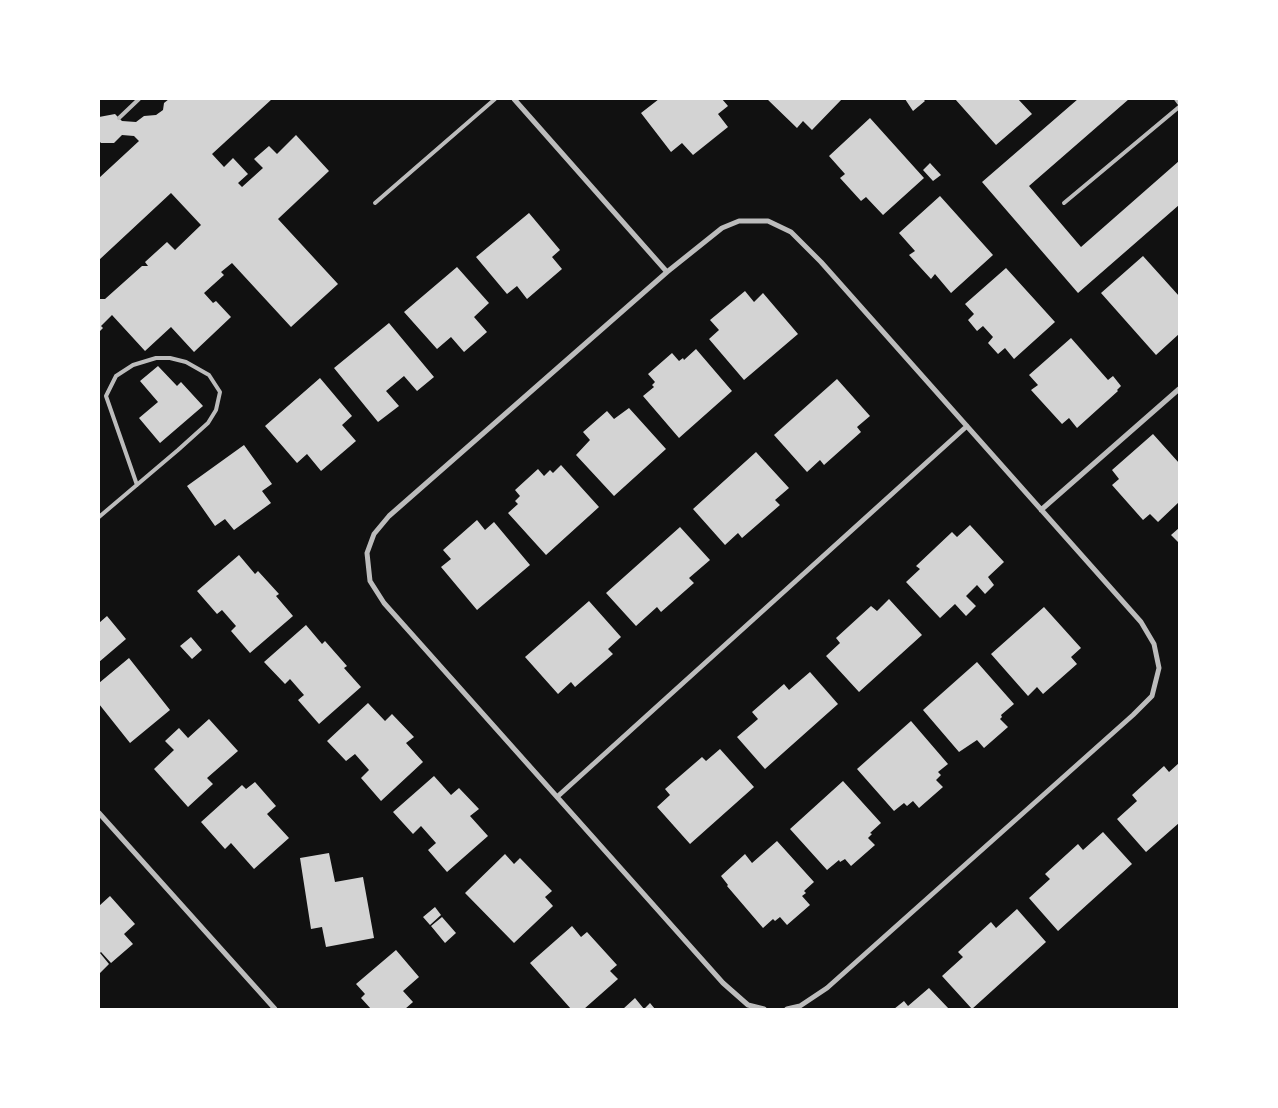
<!DOCTYPE html>
<style>
body{margin:0}
#map{position:relative;width:1278px;height:1108px;overflow:hidden;background:#111;font-family:Jost,sans-serif}
canvas{display:block}
.frame{position:absolute;inset:0;border:100px solid #fff;pointer-events:none}
</style>
<div id="map">
<canvas width="1278" height="1108"></canvas>
<div class="frame"></div>
</div>
<script>
const g = document.querySelector('canvas').getContext('2d');
g.lineJoin = 'round';
function fill(path, color) { g.fillStyle = color; g.fill(path, 'evenodd'); }
const shape = rows => new Path2D(rows.map(r => 'M' + r).join(''));
function trace(path, color, width, dash) { g.strokeStyle = color; g.lineWidth = width; g.lineCap = dash ? 'butt' : 'round'; g.setLineDash(dash || []); g.stroke(path); }
const building = shape([
 [169,99,272,99,212,154,224,167,233,158,248,174,238,183,242,187,263,168,254,159,269,146,277,154,296,135,329,171,278,219,338,284,291,327,232,263,221,272,224,275,204,293,213,303,216,301,231,317,194,352,171,327,145,351,112,315,101,326,103,328,99,332,99,299,105,299,142,266,148,266,145,262,167,242,175,250,201,225,171,193,99,260,99,178,139,141,134,136,122,135,114,143,101,143,99,141,99,117,115,114,122,121,136,122,144,116,156,115,163,110,164,103],
 [659,99,722,99,728,106,718,114,728,127,693,155,682,143,671,152,641,113],
 [767,99,842,99,812,130,803,121,797,128],
 [905,99,923,99,925,101,913,111],
 [955,99,1018,99,1032,114,996,145],
 [1078,99,1129,99,1029,186,1081,247,1179,161,1179,205,1078,293,982,182],
 [870,118,924,178,883,215,866,197,861,201,840,178,845,174,829,156],
 [930,163,941,175,933,181,923,170],
 [940,196,993,255,951,293,935,274,931,279,909,255,915,251,899,233],
 [529,213,560,250,552,257,562,269,527,299,517,286,507,294,476,257],
 [1143,256,1179,296,1179,334,1156,355,1101,293],
 [457,267,489,303,474,317,487,332,464,352,451,337,437,349,404,312],
 [1006,268,1055,322,1014,359,1005,348,998,354,988,343,993,337,983,326,977,331,968,320,974,314,965,304],
 [745,291,754,302,763,293,798,334,744,380,709,339,719,330,710,320],
 [389,323,434,377,417,391,404,376,386,391,399,406,378,422,334,368],
 [1071,338,1108,380,1113,376,1121,386,1117,390,1118,391,1077,428,1069,418,1062,424,1031,390,1038,385,1029,375],
 [696,349,732,391,679,438,643,396,654,387,652,385,655,382,648,374,672,353,679,361,683,358,684,360],
 [158,366,177,386,181,382,203,406,160,443,139,418,158,402,140,381],
 [320,378,352,416,342,425,356,441,321,471,307,454,297,463,265,426],
 [837,379,870,416,857,427,861,432,824,465,820,460,807,472,774,435],
 [629,408,666,449,614,496,576,455,590,440,583,432,607,411,614,419],
 [1153,434,1179,463,1179,502,1158,522,1150,514,1143,520,1112,485,1119,479,1112,470],
 [244,445,272,484,262,491,271,503,234,530,225,519,215,526,187,486],
 [756,452,789,488,775,500,780,505,742,538,738,533,725,545,693,509],
 [561,465,599,507,546,555,508,513,518,504,515,501,520,496,515,490,538,469,544,476,550,470,553,473],
 [477,520,485,530,494,522,530,565,477,610,441,567,451,559,443,550],
 [970,525,1004,562,988,577,994,585,985,594,977,585,966,596,976,606,966,616,955,604,940,618,906,582,920,569,916,566,952,532,957,537],
 [680,527,710,560,689,578,694,583,661,612,657,607,636,626,606,593],
 [1179,528,1179,543,1171,535],
 [239,555,255,574,258,571,279,594,276,596,293,616,250,653,231,631,236,626,222,610,217,614,197,591],
 [889,599,922,635,859,692,826,656,840,643,836,638,871,606,877,611],
 [589,601,621,637,608,649,613,654,575,687,571,682,558,694,525,657],
 [1044,607,1081,648,1071,657,1077,664,1043,694,1037,687,1028,696,991,654],
 [107,616,126,639,99,662,99,623],
 [306,625,322,644,325,641,347,666,344,668,361,687,319,724,298,700,304,695,290,679,285,684,264,662],
 [191,637,202,650,192,659,180,646],
 [129,658,170,710,130,743,99,704,99,683],
 [977,662,1014,704,1001,715,1002,717,1000,719,1008,727,984,748,977,740,959,752,923,710],
 [810,672,838,704,765,769,737,737,758,719,752,712,784,684,789,690],
 [368,703,385,721,392,714,414,737,406,743,423,762,381,801,361,778,369,770,355,754,346,761,327,741],
 [209,719,238,751,207,778,213,784,188,807,154,769,174,750,165,741,179,728,188,738],
 [911,721,948,764,938,772,941,775,936,780,943,787,919,808,913,801,907,806,904,803,894,811,857,769],
 [720,749,754,787,690,844,657,807,670,795,665,789,702,757,706,761],
 [1179,763,1179,823,1146,852,1117,819,1137,801,1132,795,1164,766,1169,772],
 [434,776,451,795,459,788,479,809,470,816,488,836,447,872,428,850,436,843,421,826,413,834,393,812],
 [843,781,881,823,870,833,872,834,868,838,875,845,851,866,845,859,840,862,839,860,827,870,790,829],
 [255,782,276,806,267,814,289,838,254,869,231,843,225,849,201,822,242,785,246,789],
 [1103,832,1132,864,1058,931,1029,898,1050,879,1045,874,1078,844,1083,850],
 [777,841,814,882,804,891,806,893,802,896,810,905,787,925,780,917,775,921,773,919,763,928,727,886,728,885,721,876,745,854,752,863],
 [329,853,335,882,363,877,374,938,326,947,322,927,311,929,300,858],
 [505,854,514,864,520,858,552,891,545,897,553,906,514,943,465,893],
 [110,896,135,924,124,934,133,944,111,963,101,952,100,953,109,964,99,974,99,906],
 [435,907,441,915,430,925,423,917],
 [1017,909,1046,942,972,1009,942,976,963,957,958,952,991,922,996,928],
 [442,917,456,933,445,943,431,926],
 [572,926,581,937,587,932,617,965,610,971,618,979,584,1009,571,1009,530,963],
 [396,950,419,977,403,991,413,1002,405,1009,371,1009,361,998,365,994,356,984],
 [929,988,949,1009,894,1009,904,1001,908,1006],
 [635,998,644,1009,650,1003,655,1009,623,1009]
]);
const service = shape([
 [1176,99,1179,103],
 [119,118,139,99],
 [375,203,495,99],
 [1064,203,1179,107],
 [99,517,178,450,208,423,216,410,220,392,209,375,186,362,170,358,156,358,133,365,116,376,106,396,137,485]
]);
const minor = shape([
 [514,99,667,272],
 [1041,510,1179,389],
 [557,797,967,426],
 [99,813,275,1009],
 [764,1009,748,1005,723,983,384,603,370,581,367,553,374,534,389,516,667,272,722,228,739,221,768,221,791,232,821,262,1141,622,1154,644,1159,668,1152,696,1133,715,827,988,800,1006,787,1009]
]);
fill(building, '#d3d3d3');
trace(service, '#bcbcbc', 4);
trace(minor, '#bcbcbc', 5);
</script>
